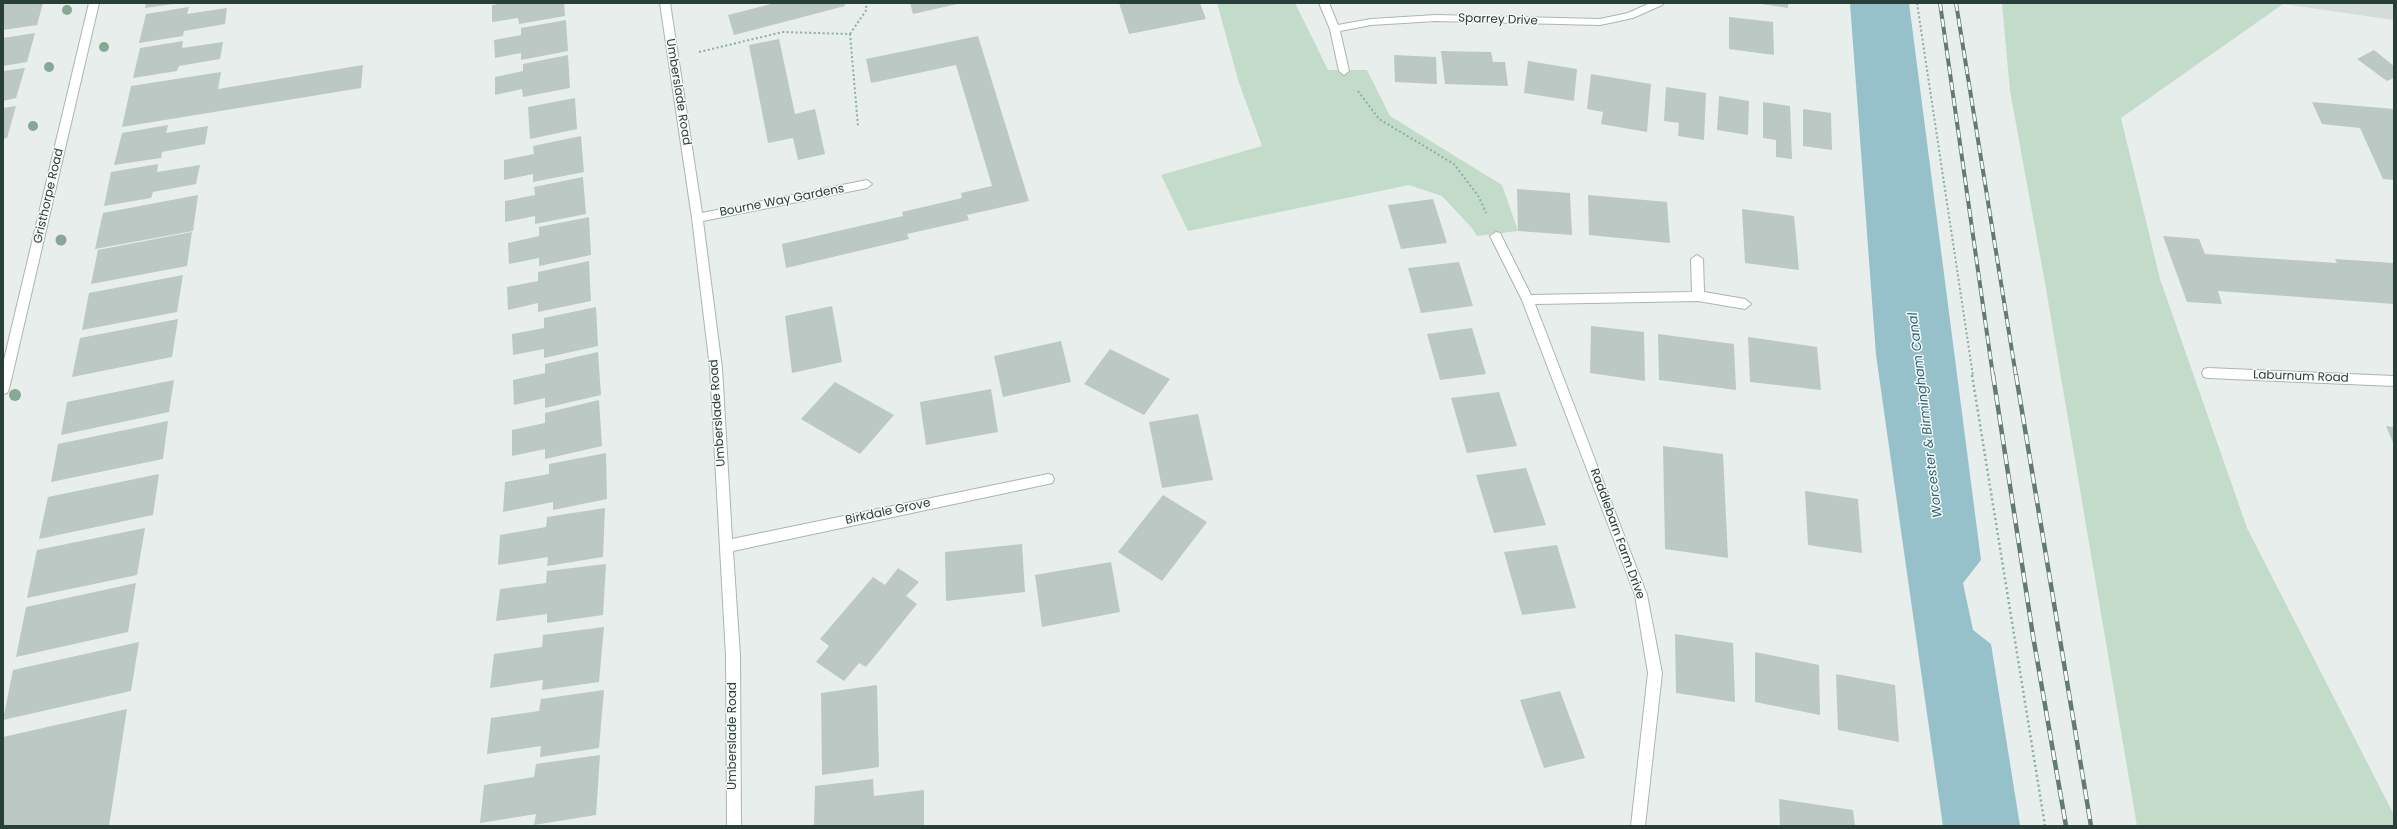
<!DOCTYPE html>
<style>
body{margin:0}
#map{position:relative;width:2397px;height:829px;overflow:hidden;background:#e7eeeb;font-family:Poppins,sans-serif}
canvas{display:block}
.frame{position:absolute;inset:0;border:4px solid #283e39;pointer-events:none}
</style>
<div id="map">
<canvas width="2397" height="829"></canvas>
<div class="frame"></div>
</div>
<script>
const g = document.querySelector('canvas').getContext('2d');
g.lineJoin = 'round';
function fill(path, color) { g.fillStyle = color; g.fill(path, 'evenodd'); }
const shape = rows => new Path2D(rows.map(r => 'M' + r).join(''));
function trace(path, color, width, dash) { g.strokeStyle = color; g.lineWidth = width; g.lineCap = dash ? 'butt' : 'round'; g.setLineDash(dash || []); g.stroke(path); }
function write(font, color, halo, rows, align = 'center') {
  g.font = font + ' Poppins,sans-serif'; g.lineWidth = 3; g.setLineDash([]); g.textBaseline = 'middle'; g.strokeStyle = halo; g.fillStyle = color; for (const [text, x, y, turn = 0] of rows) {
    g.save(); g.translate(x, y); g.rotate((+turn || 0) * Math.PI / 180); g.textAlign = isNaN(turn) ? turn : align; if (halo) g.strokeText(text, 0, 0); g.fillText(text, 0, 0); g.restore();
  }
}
const built = shape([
 [2277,3,2394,3,2394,20,2283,4]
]);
const green = shape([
 [1217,3,1295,3,1328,70,1367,70,1390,116,1502,185,1518,231,1477,236,1471,227,1442,196,1409,185,1188,231,1161,175,1262,146,1239,83],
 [2002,3,2283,4,2121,118,2160,279,2247,528,2394,815,2394,826,2137,826,2045,283,2010,91]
]);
const water = shape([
 [1850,3,1909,3,1981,560,1963,583,1973,630,1991,644,2020,826,1943,826,1876,355]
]);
const building = shape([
 [3,3,43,3,37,25,3,30],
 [146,3,173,3,173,4,145,8],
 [504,3,564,3,565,16,519,24,518,18,492,22,492,5],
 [775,3,844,3,845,6,734,35,728,15],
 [910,3,956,3,957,4,913,14],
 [1119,3,1200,3,1206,19,1129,34],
 [1762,3,1788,3,1788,8,1762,4],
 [189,7,187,14,227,8,225,24,184,31,183,36,139,43,146,14],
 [1729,17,1773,22,1774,55,1729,49],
 [566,20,568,51,521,60,521,53,495,58,494,40,521,35,521,28],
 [35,33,27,62,3,66,3,38],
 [978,36,1029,201,967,215,969,220,907,234,909,239,786,268,782,244,903,216,902,212,962,198,961,193,992,186,956,65,871,83,866,59],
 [779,39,795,114,815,109,825,154,798,160,793,138,768,143,749,45],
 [183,41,182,48,223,42,220,59,179,66,177,71,133,78,140,48],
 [2374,50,2394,66,2394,78,2387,81,2357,59],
 [1441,51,1491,52,1493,62,1505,62,1508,86,1445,84],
 [568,55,570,88,523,97,522,89,495,95,495,77,523,71,523,64],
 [1394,55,1436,57,1437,84,1395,82],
 [1528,61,1577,69,1574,101,1524,93],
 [363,65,361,88,122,127,131,86,221,72,218,89],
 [25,68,16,98,3,101,3,71],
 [1591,74,1651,84,1647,132,1601,124,1603,112,1587,109],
 [1666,87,1706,93,1704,140,1678,136,1679,123,1664,121],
 [1719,96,1749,101,1748,135,1717,130],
 [575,98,577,129,530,139,528,107],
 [1763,102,1790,106,1792,159,1776,157,1776,140,1763,138],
 [2312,102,2394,109,2394,180,2383,179,2360,128,2322,124],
 [16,106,7,138,3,139,3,108],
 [1803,109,1831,113,1832,150,1803,146],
 [168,125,166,133,208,126,205,144,162,152,161,158,114,165,122,133],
 [581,136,584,172,533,182,533,174,504,180,504,160,534,154,533,146],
 [158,164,157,172,200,165,196,184,153,192,151,198,104,206,111,172],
 [583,177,586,214,535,224,535,216,505,222,505,201,535,195,534,187],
 [1517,189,1570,193,1572,235,1518,231],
 [198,195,193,231,95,249,103,213],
 [1588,195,1667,202,1670,243,1589,235],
 [1433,199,1447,243,1401,249,1388,205],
 [1742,209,1794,216,1799,270,1745,263],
 [589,217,591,255,539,266,539,258,509,264,508,243,539,236,539,227],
 [192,232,187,266,91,284,98,250],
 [2163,236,2199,239,2205,254,2337,263,2335,259,2394,263,2394,304,2218,291,2222,304,2187,302],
 [589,261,591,301,538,312,538,303,508,310,507,287,538,281,538,272],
 [1459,262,1473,306,1421,313,1408,268],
 [183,275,177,312,82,330,89,293],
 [832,306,842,362,792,373,785,316],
 [596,307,598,346,544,358,544,349,513,355,512,334,544,328,544,318],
 [178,319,172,357,72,377,80,338],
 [1591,326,1644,332,1645,381,1590,373],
 [1472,328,1486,374,1440,380,1427,334],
 [1658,334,1734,344,1736,390,1659,380],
 [1748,337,1817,347,1821,390,1750,382],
 [1061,341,1071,382,1003,397,994,356],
 [1110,349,1170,379,1144,415,1084,384],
 [598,352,601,395,545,408,545,398,514,405,513,380,545,373,545,364],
 [174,380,169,412,61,435,67,402],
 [835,382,894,415,860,454,801,419],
 [991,389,998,432,926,445,920,402],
 [1499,392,1517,446,1467,453,1451,398],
 [599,400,602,446,545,459,545,449,512,456,512,430,545,423,545,413],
 [1198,414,1213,480,1162,488,1149,422],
 [168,421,163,459,51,482,58,444],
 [2386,426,2394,427,2394,445],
 [1663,446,1723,454,1728,558,1665,549],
 [606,453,607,499,553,510,553,502,503,512,505,482,549,474,549,464],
 [1526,468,1546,525,1494,533,1476,475],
 [159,474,153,515,39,539,48,497],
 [1805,491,1858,499,1862,553,1808,545],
 [1163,495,1207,522,1162,581,1118,552],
 [605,508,603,557,547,566,548,557,498,565,500,535,546,527,547,517],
 [145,528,137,575,27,598,37,550],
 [1022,544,1025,592,946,601,945,552],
 [1557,545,1576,608,1522,615,1504,552],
 [1111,562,1120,612,1042,627,1035,575],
 [606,564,603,615,547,623,547,614,496,621,500,589,546,583,547,571],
 [898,568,919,582,906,596,917,604,866,667,859,663,844,681,816,662,829,646,820,639,873,577,885,585],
 [136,583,128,632,16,657,26,607],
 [604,627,599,682,542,690,543,680,490,688,494,654,542,647,543,635],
 [1675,634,1733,643,1735,702,1676,693],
 [139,642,131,691,3,720,13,670],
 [1755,652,1819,665,1820,715,1755,702],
 [1836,674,1895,685,1899,742,1838,730],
 [877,685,879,767,822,775,821,693],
 [604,690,599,748,540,757,541,746,487,754,491,718,539,711,541,699],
 [1560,691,1585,758,1544,768,1520,700],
 [127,709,109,826,3,826,3,737],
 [600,755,596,815,534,825,536,814,480,823,484,785,534,777,536,764],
 [873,779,874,796,924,790,924,826,814,826,815,786],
 [1779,799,1853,810,1855,826,1780,826]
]);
const pathFar1 = shape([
 [1917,3,1973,376],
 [850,34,867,9,865,3],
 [699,52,783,32,850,34,858,126],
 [1358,91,1379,119,1454,164,1479,197,1486,213]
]);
const path = shape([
 [1972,375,2045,826]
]);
const minor = shape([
 [89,3,99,3,9,389,7,393,3,394,3,364,89,3],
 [660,3,670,3,702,213,867,180,872,184,867,188,703,221,722,368,732,539,1048,474,1052,475,1054,479,1052,483,1048,484,733,551,740,656,741,826,727,826,726,656,710,368,692,218,660,3],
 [1319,3,1329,3,1338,25,1371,19,1436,15,1600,19,1628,13,1650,3,1664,3,1662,5,1633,18,1600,25,1436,21,1371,25,1340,31,1349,71,1344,75,1339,71,1330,29,1319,3],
 [1496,232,1500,233,1531,295,1692,292,1691,259,1697,255,1703,259,1704,292,1745,299,1751,304,1745,309,1698,301,1535,304,1647,595,1662,673,1645,826,1631,826,1648,673,1635,595,1522,300,1490,236,1496,232],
 [2208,368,2394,376,2394,386,2208,378,2204,377,2202,373,2204,369,2208,368]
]);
const railFar1 = shape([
 [1940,3,1993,376],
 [1956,3,2016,376]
]);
const rail = shape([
 [1993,375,2033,636,2066,826],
 [2016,375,2091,826]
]);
const trees = [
 [67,10,5],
 [104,47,5],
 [49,67,5],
 [33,126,5],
 [61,240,5.5],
 [15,395,6]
];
const streetNames = [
 ["Sparrey Drive",1498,20,2],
 ["Umberslade Road",678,92,81],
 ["Gristhorpe Road",49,196,-77],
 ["Bourne Way Gardens",782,201,-11],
 ["Laburnum Road",2301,377,2],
 ["Umberslade Road",718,413,-94],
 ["Birkdale Grove",888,512,-12],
 ["Raddlebarn Farm Drive",1617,534,70],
 ["Umberslade Road",733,736,-90]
];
const waterNames = [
 ["Worcester & Birmingham Canal",1926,415,-97]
];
fill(built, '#d5ddda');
fill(green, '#c3dcca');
fill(water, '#96c1cb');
fill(building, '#bcc8c4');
trace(minor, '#aab6b2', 2);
trace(pathFar1, '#8bada4', 2, [2, 2.5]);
trace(path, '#8bada4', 2.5, [2, 3]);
fill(minor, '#fff');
trace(railFar1, '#637974', 4);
trace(rail, '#637974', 4.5);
trace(railFar1, '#f7faf9', 2.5, [8]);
trace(rail, '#f7faf9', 3, [10]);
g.fillStyle = '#86a995';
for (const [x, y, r] of trees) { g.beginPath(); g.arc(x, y, r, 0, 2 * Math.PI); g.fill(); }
write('12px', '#283e39', '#f7faf9', streetNames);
write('italic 13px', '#286473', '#f7faf9', waterNames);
</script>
